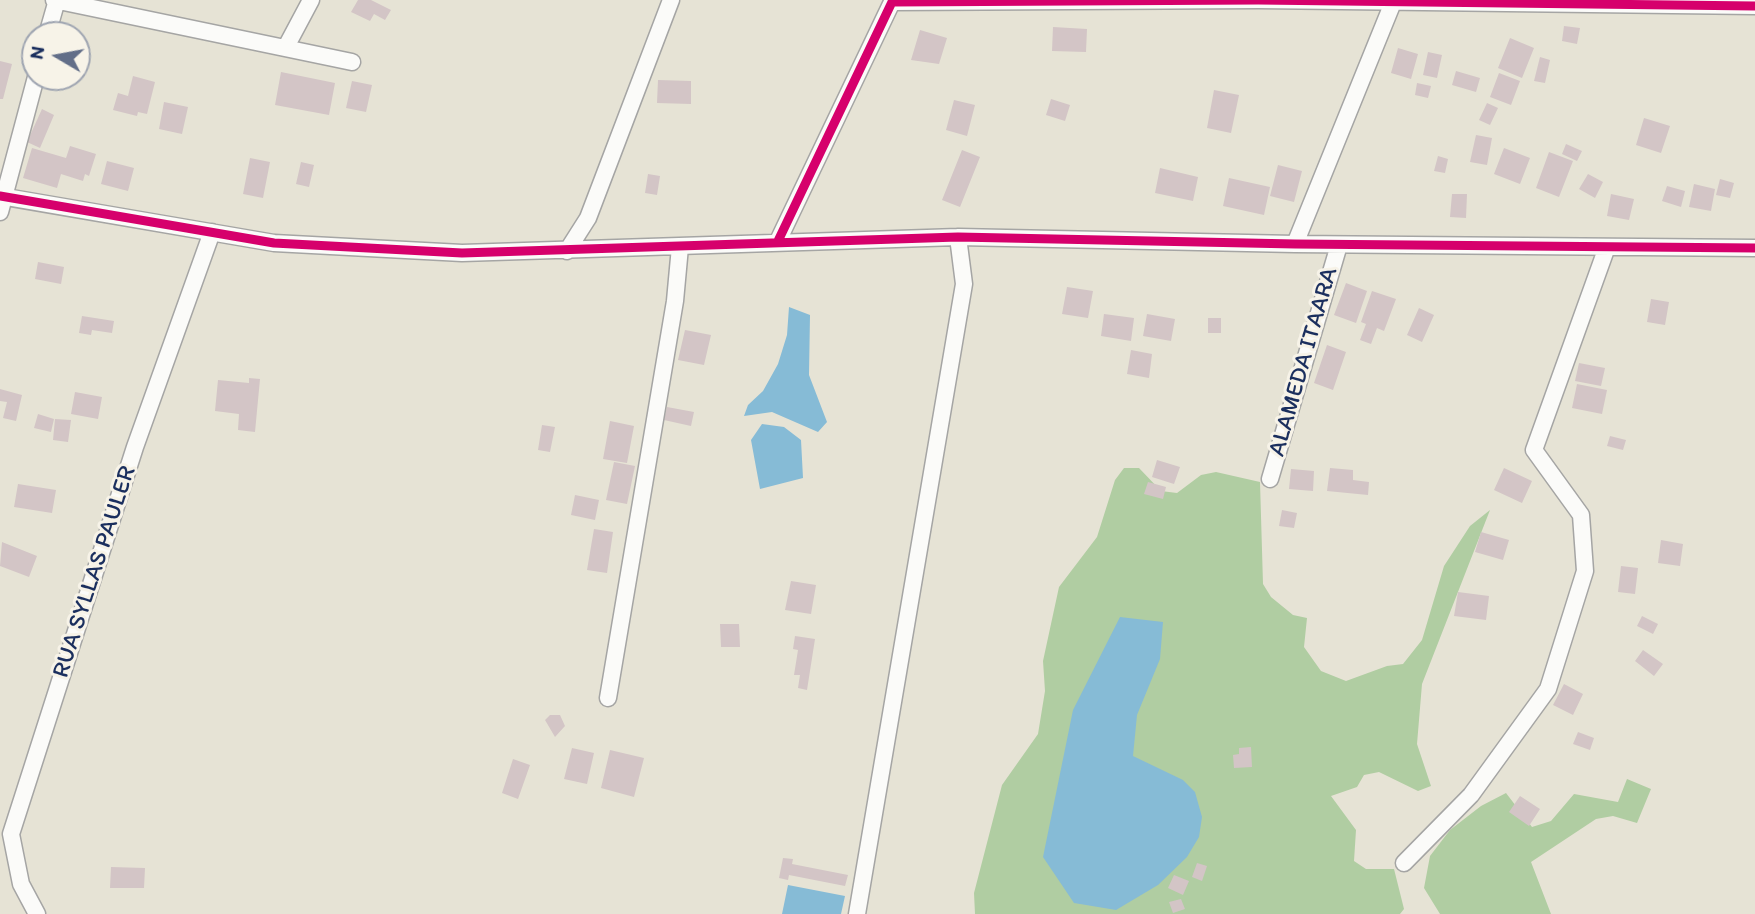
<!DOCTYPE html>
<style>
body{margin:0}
#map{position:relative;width:1755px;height:914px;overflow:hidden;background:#e6e3d5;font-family:Itim,sans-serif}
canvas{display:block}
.north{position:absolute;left:21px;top:21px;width:70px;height:70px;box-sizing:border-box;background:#f7f3e8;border:2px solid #9fa5b1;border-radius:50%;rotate:280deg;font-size:19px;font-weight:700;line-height:28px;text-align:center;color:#1b2f5e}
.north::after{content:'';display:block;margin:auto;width:24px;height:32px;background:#626e88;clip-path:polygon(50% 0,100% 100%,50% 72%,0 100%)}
</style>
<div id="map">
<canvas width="1755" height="914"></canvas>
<div class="north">N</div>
</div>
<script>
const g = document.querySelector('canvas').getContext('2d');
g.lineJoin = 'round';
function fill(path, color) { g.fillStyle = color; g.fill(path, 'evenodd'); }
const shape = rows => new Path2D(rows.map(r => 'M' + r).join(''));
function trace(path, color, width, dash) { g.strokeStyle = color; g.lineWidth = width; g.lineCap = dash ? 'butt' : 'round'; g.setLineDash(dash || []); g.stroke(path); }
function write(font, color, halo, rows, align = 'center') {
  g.font = font + ' Itim,sans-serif'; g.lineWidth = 6; g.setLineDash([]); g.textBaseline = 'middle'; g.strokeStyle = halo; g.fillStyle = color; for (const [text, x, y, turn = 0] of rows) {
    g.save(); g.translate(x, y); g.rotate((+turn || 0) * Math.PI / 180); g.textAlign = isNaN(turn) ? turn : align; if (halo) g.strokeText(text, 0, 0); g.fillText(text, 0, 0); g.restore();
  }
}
const forest = shape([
 [1124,468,1139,468,1161,491,1177,493,1201,475,1216,472,1260,482,1263,584,1271,597,1293,615,1307,618,1304,647,1321,671,1346,681,1387,666,1403,664,1422,640,1444,566,1470,526,1490,510,1422,684,1417,744,1431,786,1418,791,1379,772,1364,775,1357,787,1331,796,1356,830,1354,861,1366,869,1394,869,1404,909,1400,914,975,914,974,893,1002,785,1038,734,1045,691,1043,661,1059,587,1097,537,1115,480],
 [1627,779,1651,789,1637,823,1613,816,1596,819,1531,862,1551,914,1440,914,1424,888,1430,856,1450,830,1481,806,1506,793,1532,827,1551,821,1574,794,1618,802]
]);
const water = shape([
 [789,307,810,315,809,375,827,422,818,432,772,412,744,416,748,405,763,391,778,364,787,335],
 [762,424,784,427,801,440,803,478,760,489,751,440],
 [1120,617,1163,622,1160,659,1137,715,1133,756,1183,780,1195,792,1202,817,1199,837,1187,857,1158,885,1116,910,1074,903,1043,857,1073,710],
 [788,885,845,896,841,914,782,914]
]);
const building = shape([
 [358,0,371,0,391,10,385,20,374,14,370,21,351,12],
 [1564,26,1580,28,1577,44,1562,41],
 [1053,27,1087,29,1086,52,1052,51],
 [920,30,947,38,939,64,911,60],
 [1510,38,1534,48,1522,78,1498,68],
 [1398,48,1418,54,1411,79,1391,73],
 [1428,52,1442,55,1437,78,1423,75],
 [1540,57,1550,60,1545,83,1534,81],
 [0,61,12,64,3,99,0,99],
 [1456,71,1480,78,1476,92,1452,85],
 [281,72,335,83,329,115,275,105],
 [1499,73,1520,81,1511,105,1490,97],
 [133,76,155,82,147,114,138,112,137,116,113,110,118,93,128,96],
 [658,80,691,81,691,104,657,103],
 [352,81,372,85,366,112,346,108],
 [1417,83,1431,86,1428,98,1415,95],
 [1214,90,1239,95,1231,133,1207,128],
 [1051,99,1070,105,1065,121,1046,115],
 [954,100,975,105,967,136,946,130],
 [164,102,188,107,182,134,159,129],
 [1487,103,1498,108,1490,125,1479,120],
 [42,109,54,115,40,148,27,142],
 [1644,118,1670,126,1661,153,1636,145],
 [1476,135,1492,138,1487,165,1470,162],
 [1566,144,1582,151,1577,161,1562,154],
 [70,146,96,154,89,176,85,174,83,181,61,174,57,188,23,178,32,148,66,158],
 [1504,148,1530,158,1520,184,1494,174],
 [962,150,980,157,960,207,942,200],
 [1549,152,1573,161,1559,197,1536,188],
 [1438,156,1448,159,1445,173,1434,171],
 [250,158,270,162,263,198,243,194],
 [107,161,134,168,128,191,101,184],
 [301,162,314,165,309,187,296,184],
 [1278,165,1302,171,1294,202,1270,196],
 [1160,168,1198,177,1193,201,1155,193],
 [648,174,660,176,657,195,645,193],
 [1588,174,1603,182,1595,198,1579,189],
 [1229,178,1270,187,1264,215,1223,206],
 [1720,179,1734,183,1730,198,1716,195],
 [1694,184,1715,189,1711,211,1689,207],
 [1667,186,1685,191,1681,207,1662,201],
 [1452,194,1467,194,1466,218,1450,217],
 [1611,194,1634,199,1629,220,1607,216],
 [38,262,64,267,61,284,35,279],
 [1346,283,1367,291,1356,323,1334,315],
 [1067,287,1093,291,1088,318,1062,314],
 [1372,291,1396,299,1384,331,1377,328,1371,344,1360,340,1366,324,1361,322],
 [1651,299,1669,302,1665,325,1647,322],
 [1419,308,1434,315,1422,342,1407,335],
 [1104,314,1134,318,1131,341,1101,336],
 [1147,314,1175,319,1171,341,1143,336],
 [82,316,114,321,112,333,92,330,91,335,79,333],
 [1208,318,1221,318,1221,333,1208,333],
 [685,330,711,335,704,365,678,360],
 [1327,345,1346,352,1333,390,1314,383],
 [1131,350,1152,354,1149,378,1127,374],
 [1579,363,1605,368,1601,386,1575,381],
 [249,378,260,379,255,432,238,430,239,414,215,411,218,380,249,383],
 [1577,384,1607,390,1602,414,1572,408],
 [0,389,22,395,16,421,3,418,7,402,0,401],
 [75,392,102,397,98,419,71,414],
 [667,407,694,412,691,426,664,420],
 [38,414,54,419,51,432,34,428],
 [55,419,71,420,68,442,53,440],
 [610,421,634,426,627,463,603,459],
 [542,425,555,427,550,452,538,450],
 [1610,436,1626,440,1623,450,1607,446],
 [1157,460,1180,467,1174,484,1152,477],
 [614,462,635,466,627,504,606,500],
 [1330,468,1353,470,1353,480,1369,482,1368,495,1327,491],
 [1504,468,1532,481,1522,503,1494,490],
 [1291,469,1314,471,1313,491,1289,489],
 [1148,482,1166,487,1163,499,1144,494],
 [18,484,56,490,52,513,14,507],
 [575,495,599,500,595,520,571,515],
 [1282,510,1297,513,1294,528,1279,526],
 [594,529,613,532,607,573,587,570],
 [1481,532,1509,540,1503,560,1475,552],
 [1661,540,1683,544,1680,566,1658,563],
 [2,542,37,556,29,577,0,566],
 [1621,566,1638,568,1635,594,1618,592],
 [791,581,816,585,811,614,785,610],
 [1458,592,1489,596,1486,620,1454,616],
 [1642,616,1658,624,1653,634,1637,626],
 [720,624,739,624,740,647,721,647],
 [795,636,815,639,807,690,798,688,800,675,794,675,798,650,793,649],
 [1643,650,1663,664,1654,676,1635,661],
 [1564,684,1583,694,1573,715,1553,705],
 [550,715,560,715,565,726,555,737,545,720],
 [1578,732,1594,738,1590,750,1573,744],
 [1251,747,1252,767,1234,768,1233,755,1239,754,1239,748],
 [572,748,594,753,587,784,564,779],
 [610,750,644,758,634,797,601,788],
 [513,759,530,765,518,799,502,793],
 [1520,796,1540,809,1529,826,1509,812],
 [783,858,793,859,792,864,848,875,845,886,789,875,788,880,779,878],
 [1197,863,1207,866,1202,881,1192,877],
 [111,867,145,868,144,888,110,888],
 [1174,875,1189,881,1183,895,1168,888],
 [1181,899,1185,909,1173,913,1169,902]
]);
const minor = shape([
 [54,0,352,62],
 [47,35,57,0],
 [286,47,311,0],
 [0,196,274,243,462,253,958,237,1295,244,1755,248],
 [0,212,36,77],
 [778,241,892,2,1258,0,1755,6],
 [1295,244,1394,0],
 [567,251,588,218,671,0],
 [1270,479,1339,245],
 [608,698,675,301,680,247],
 [1404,863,1471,795,1548,689,1585,571,1581,515,1534,450,1607,247],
 [37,914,21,884,11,834,135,447,212,232],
 [857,914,964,284,958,237]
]);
const cycleway = shape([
 [0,196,274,243,462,253,958,237,1295,244,1755,248],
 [778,241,892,2,1258,0,1755,6]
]);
const streetNames = [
 ["ALAMEDA ITAARA",1304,362,-74],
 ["RUA SYLLAS PAULER",95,572,-72]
];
fill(forest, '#b0cda2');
fill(water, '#86bbd6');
fill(building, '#d3c5c6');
trace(minor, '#a5a5a4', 19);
trace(minor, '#fbfbf9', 16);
trace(cycleway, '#d6006c', 9);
write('24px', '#1b2f5e', '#f7f3e8', streetNames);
</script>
